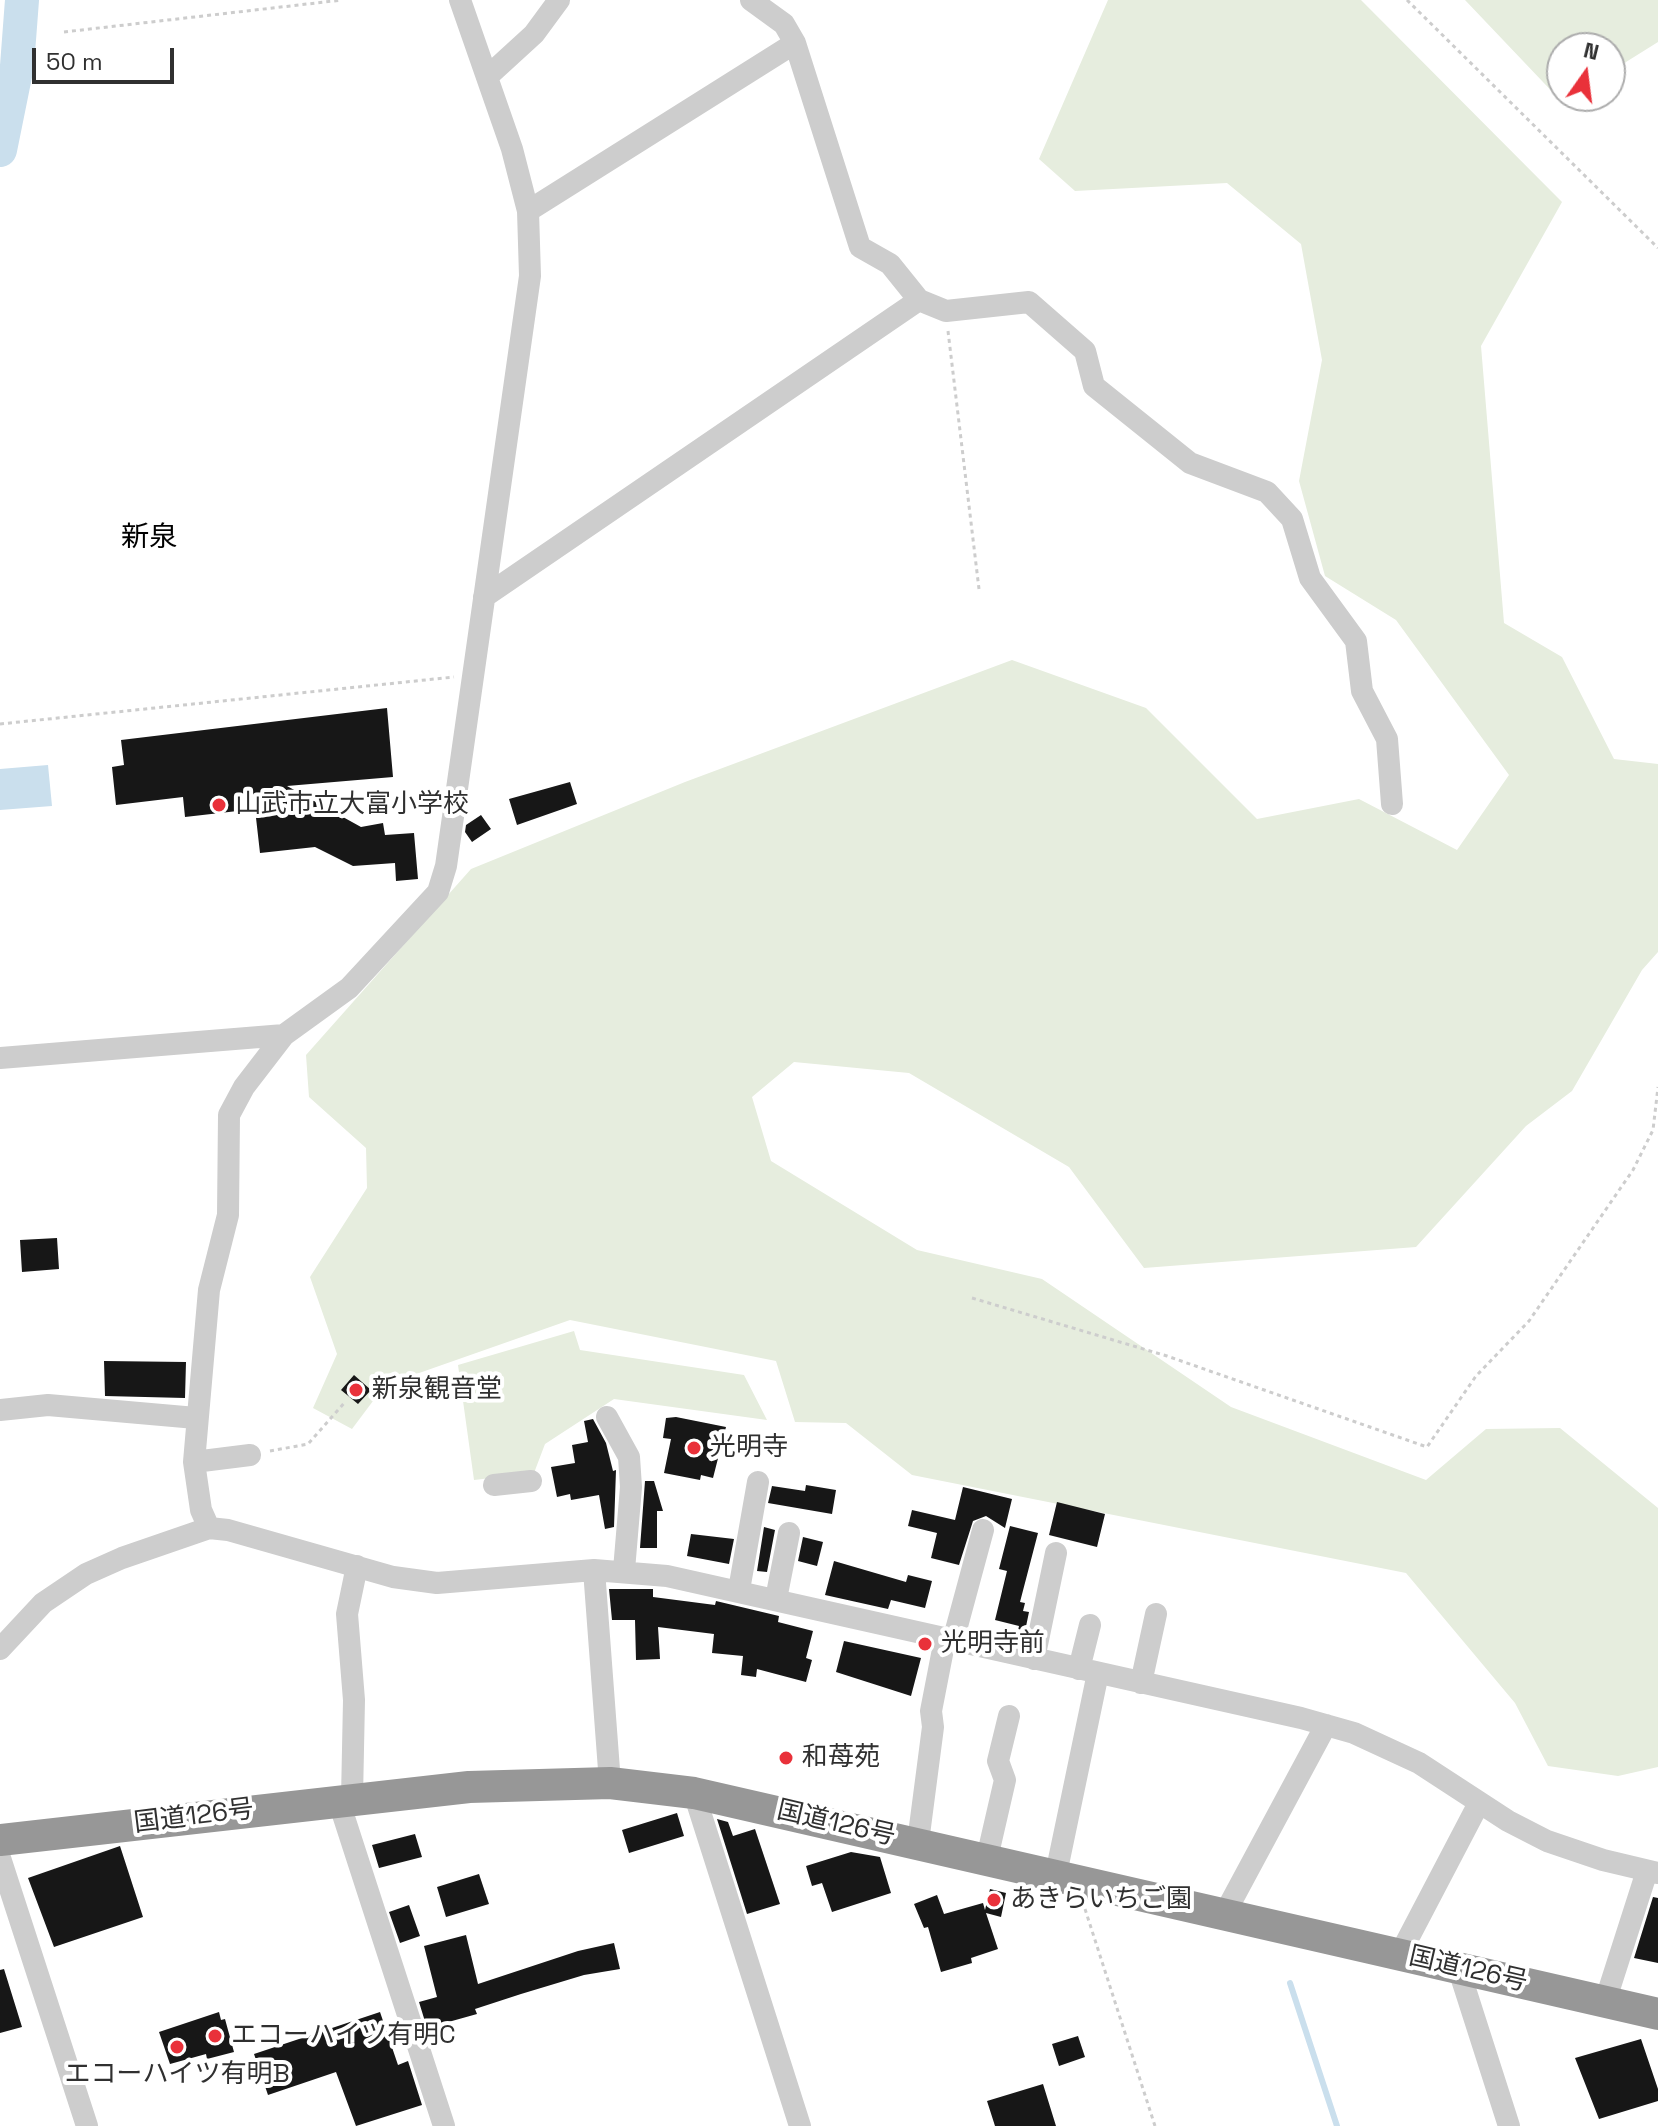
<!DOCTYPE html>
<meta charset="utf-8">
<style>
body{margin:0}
#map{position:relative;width:1658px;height:2126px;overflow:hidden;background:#fff;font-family:"Space Grotesk",sans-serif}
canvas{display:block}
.north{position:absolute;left:1546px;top:32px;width:80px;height:80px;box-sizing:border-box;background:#fff;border:2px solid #acacac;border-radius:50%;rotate:14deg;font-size:22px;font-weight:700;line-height:32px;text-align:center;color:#303030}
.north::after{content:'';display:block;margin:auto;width:28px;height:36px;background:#e9313a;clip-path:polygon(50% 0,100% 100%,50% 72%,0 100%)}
.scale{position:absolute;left:32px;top:48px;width:142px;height:36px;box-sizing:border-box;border:4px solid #303030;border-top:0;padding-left:10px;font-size:24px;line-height:28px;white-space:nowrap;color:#303030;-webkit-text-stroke:6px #fff;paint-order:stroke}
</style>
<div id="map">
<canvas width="1658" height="2126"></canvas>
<div class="north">N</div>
<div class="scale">50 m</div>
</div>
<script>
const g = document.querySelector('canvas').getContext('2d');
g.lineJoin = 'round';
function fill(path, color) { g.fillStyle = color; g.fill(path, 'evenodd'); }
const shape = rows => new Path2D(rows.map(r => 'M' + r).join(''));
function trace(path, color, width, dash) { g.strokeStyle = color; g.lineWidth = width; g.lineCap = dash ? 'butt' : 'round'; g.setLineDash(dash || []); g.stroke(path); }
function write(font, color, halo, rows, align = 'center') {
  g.font = font + ' "Space Grotesk","Noto Sans JP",sans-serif'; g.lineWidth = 8; g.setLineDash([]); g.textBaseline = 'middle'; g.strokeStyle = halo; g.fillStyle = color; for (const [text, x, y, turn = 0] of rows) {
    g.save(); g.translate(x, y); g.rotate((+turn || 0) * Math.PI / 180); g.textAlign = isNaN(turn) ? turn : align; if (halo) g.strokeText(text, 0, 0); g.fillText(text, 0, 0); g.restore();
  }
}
const green = shape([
 [1108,0,1361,0,1562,202,1481,346,1504,623,1562,657,1614,759,1658,764,1658,952,1642,970,1572,1091,1526,1126,1416,1247,1144,1268,1069,1167,909,1073,794,1062,752,1097,771,1161,917,1250,1042,1279,1231,1407,1426,1480,1486,1429,1560,1428,1658,1508,1658,1767,1618,1776,1548,1766,1515,1703,1406,1573,912,1475,846,1423,795,1422,776,1361,570,1320,385,1385,352,1429,313,1408,337,1354,310,1277,367,1188,366,1148,309,1097,306,1055,471,869,685,782,1012,660,1146,708,1257,819,1359,799,1457,850,1509,775,1396,620,1325,576,1299,481,1322,360,1301,244,1227,183,1075,191,1039,159],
 [1465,0,1658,0,1658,42,1610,72,1610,48,1562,48,1562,96,1571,96,1562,102],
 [574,1331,580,1350,744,1375,767,1420,614,1399,545,1444,534,1473,474,1480,458,1365]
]);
const water = shape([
 [48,765,52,806,0,810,0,769]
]);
const stream = shape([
 [1290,1983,1337,2126]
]);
const river = shape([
 [0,150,17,66,22,0]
]);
const building = shape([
 [387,708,393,777,287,786,361,827,383,823,385,835,414,833,418,879,396,881,395,863,353,866,315,847,260,853,255,809,185,817,183,797,116,805,112,767,124,765,121,740],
 [570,782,577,804,517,825,509,799],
 [481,815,491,829,472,842,465,832,466,825],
 [57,1238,59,1269,22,1272,20,1240],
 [104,1361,186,1362,185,1398,105,1396],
 [354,1375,371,1390,358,1404,341,1390],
 [676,1417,726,1427,713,1478,701,1475,700,1480,664,1473,671,1439,663,1438,666,1418],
 [593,1419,606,1443,613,1471,616,1470,614,1527,605,1529,599,1495,571,1500,570,1494,557,1497,551,1467,575,1463,572,1445,588,1442,584,1421],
 [645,1481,654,1481,663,1511,657,1511,657,1548,640,1548],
 [806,1485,836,1490,832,1514,768,1503,772,1486,805,1491],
 [963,1487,1012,1499,1005,1528,986,1516,973,1521,959,1565,931,1558,937,1533,908,1526,912,1510,955,1520],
 [1057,1502,1105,1514,1097,1547,1049,1535],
 [1010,1526,1038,1533,1020,1602,1025,1603,1023,1611,1029,1612,1023,1641,1016,1640,1019,1626,995,1620,1007,1571,999,1569],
 [764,1527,775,1530,767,1572,757,1571],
 [691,1534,734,1539,729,1564,687,1556],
 [803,1537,823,1542,817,1566,798,1561],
 [834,1561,906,1582,908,1575,932,1581,925,1608,891,1600,888,1609,825,1595],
 [609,1589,653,1589,653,1597,715,1605,716,1601,779,1616,778,1622,813,1631,806,1658,812,1660,806,1682,757,1669,756,1677,741,1675,743,1656,712,1653,714,1634,658,1627,660,1659,636,1660,635,1620,612,1620],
 [844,1641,921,1658,911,1696,836,1672],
 [677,1813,684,1836,629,1853,622,1830],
 [717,1819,728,1822,733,1836,755,1829,780,1904,747,1914],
 [415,1834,422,1857,379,1868,372,1845],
 [120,1846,143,1917,54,1947,28,1878],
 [851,1852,880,1857,891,1893,832,1912,822,1883,812,1886,806,1866],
 [479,1874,489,1904,446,1917,437,1887],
 [990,1889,1006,1893,1001,1917,986,1913,998,1949,971,1958,972,1963,941,1972,928,1927,924,1928,914,1904,937,1895,944,1914,983,1903,985,1910],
 [1653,1897,1658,1898,1658,1963,1634,1958],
 [409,1905,420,1936,400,1943,389,1912],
 [466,1935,478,1984,578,1951,614,1943,620,1969,584,1975,521,1994,475,2009,477,2014,427,2028,419,2002,437,1997,424,1946],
 [4,1969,22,2027,0,2033,0,1970],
 [219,2012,221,2020,225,2019,234,2052,207,2059,206,2054,170,2064,159,2032],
 [380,2012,398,2065,408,2061,422,2105,356,2126,336,2072,268,2095,254,2054],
 [1078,2036,1085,2057,1059,2066,1052,2044],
 [1641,2039,1658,2089,1658,2101,1599,2119,1575,2058],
 [1043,2084,1056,2126,995,2126,987,2101]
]);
const path = shape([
 [1407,0,1658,248],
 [64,32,342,0],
 [948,331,979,589],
 [0,724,454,677],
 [972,1298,1167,1356,1427,1447,1476,1376,1529,1321,1633,1170,1653,1130,1658,1087],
 [270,1451,308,1444,346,1401],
 [1085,1909,1155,2126]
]);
const minor = shape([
 [751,0,784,24,795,43,860,247,890,264,919,300,946,311,1029,302,1085,351,1094,386,1190,463,1267,492,1292,519,1310,578,1356,641,1362,691,1387,739,1392,804],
 [487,77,534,34,559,0],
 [528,211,795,43],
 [484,597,919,300],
 [0,1058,284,1035],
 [0,1410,48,1405,196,1418],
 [607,1417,629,1457,631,1487,624,1570],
 [194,1462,250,1455],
 [494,1485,531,1481],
 [209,1528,201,1510,194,1462,209,1290,228,1215,229,1115,244,1087,284,1035,349,988,438,892,446,866,530,276,528,211,512,149,460,0],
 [594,1570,610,1783],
 [739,1590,758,1482],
 [776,1599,789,1533],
 [953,1641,983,1530],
 [0,1649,43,1603,86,1574,122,1558,209,1528,228,1530,393,1577,437,1583,594,1570,667,1576,1301,1718,1354,1733,1419,1763,1508,1821,1547,1841,1603,1860,1658,1873],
 [1034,1659,1056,1553],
 [1079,1669,1090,1625],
 [1141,1683,1156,1614],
 [694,1793,800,2126],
 [352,1798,354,1700,347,1614,357,1566],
 [338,1799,444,2126],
 [918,1842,933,1727,931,1711,945,1639],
 [0,1858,87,2126],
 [987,1858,1005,1780,998,1761,1009,1716],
 [1056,1874,1098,1673],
 [1225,1913,1326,1725],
 [1400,1954,1479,1803],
 [1458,1967,1509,2126],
 [1605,2002,1647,1871]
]);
const highway = shape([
 [0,1840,469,1787,610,1783,694,1793,1658,2014]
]);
const markers = [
 [219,805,8,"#e9313a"],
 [356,1390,8,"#e9313a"],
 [694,1448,8,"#e9313a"],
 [925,1644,8,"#e9313a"],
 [786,1758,8,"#e9313a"],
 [994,1900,8,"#e9313a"],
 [215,2036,8,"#e9313a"],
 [177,2047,8,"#e9313a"]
];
const poiNames = [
 ["山武市立大富小学校",235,805],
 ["新泉観音堂",372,1390],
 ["光明寺",710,1448],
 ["光明寺前",941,1644],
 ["和苺苑",802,1758],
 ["あきらいちご園",1010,1900],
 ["エコーハイツ有明C",231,2036],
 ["エコーハイツ有明B",177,2075,"center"]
];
const streetNames = [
 ["国道126号",194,1817,-7],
 ["国道126号",836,1824,13],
 ["国道126号",1468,1970,13]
];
const neighbourhoodNames = [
 ["新泉",149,538]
];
fill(green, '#e6edde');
fill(water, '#cadfed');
trace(stream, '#cadfed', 6);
trace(river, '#cadfed', 34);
fill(building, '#171717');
trace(path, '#cdcdcd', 3, [4, 4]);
trace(minor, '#cdcdcd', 22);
trace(highway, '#979797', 32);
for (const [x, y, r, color] of markers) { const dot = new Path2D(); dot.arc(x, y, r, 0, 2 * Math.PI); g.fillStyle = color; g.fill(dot); trace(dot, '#fff', 3); }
write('26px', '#303030', '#fff', poiNames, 'left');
write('26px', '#303030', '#fff', streetNames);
write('28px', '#000', '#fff', neighbourhoodNames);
</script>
